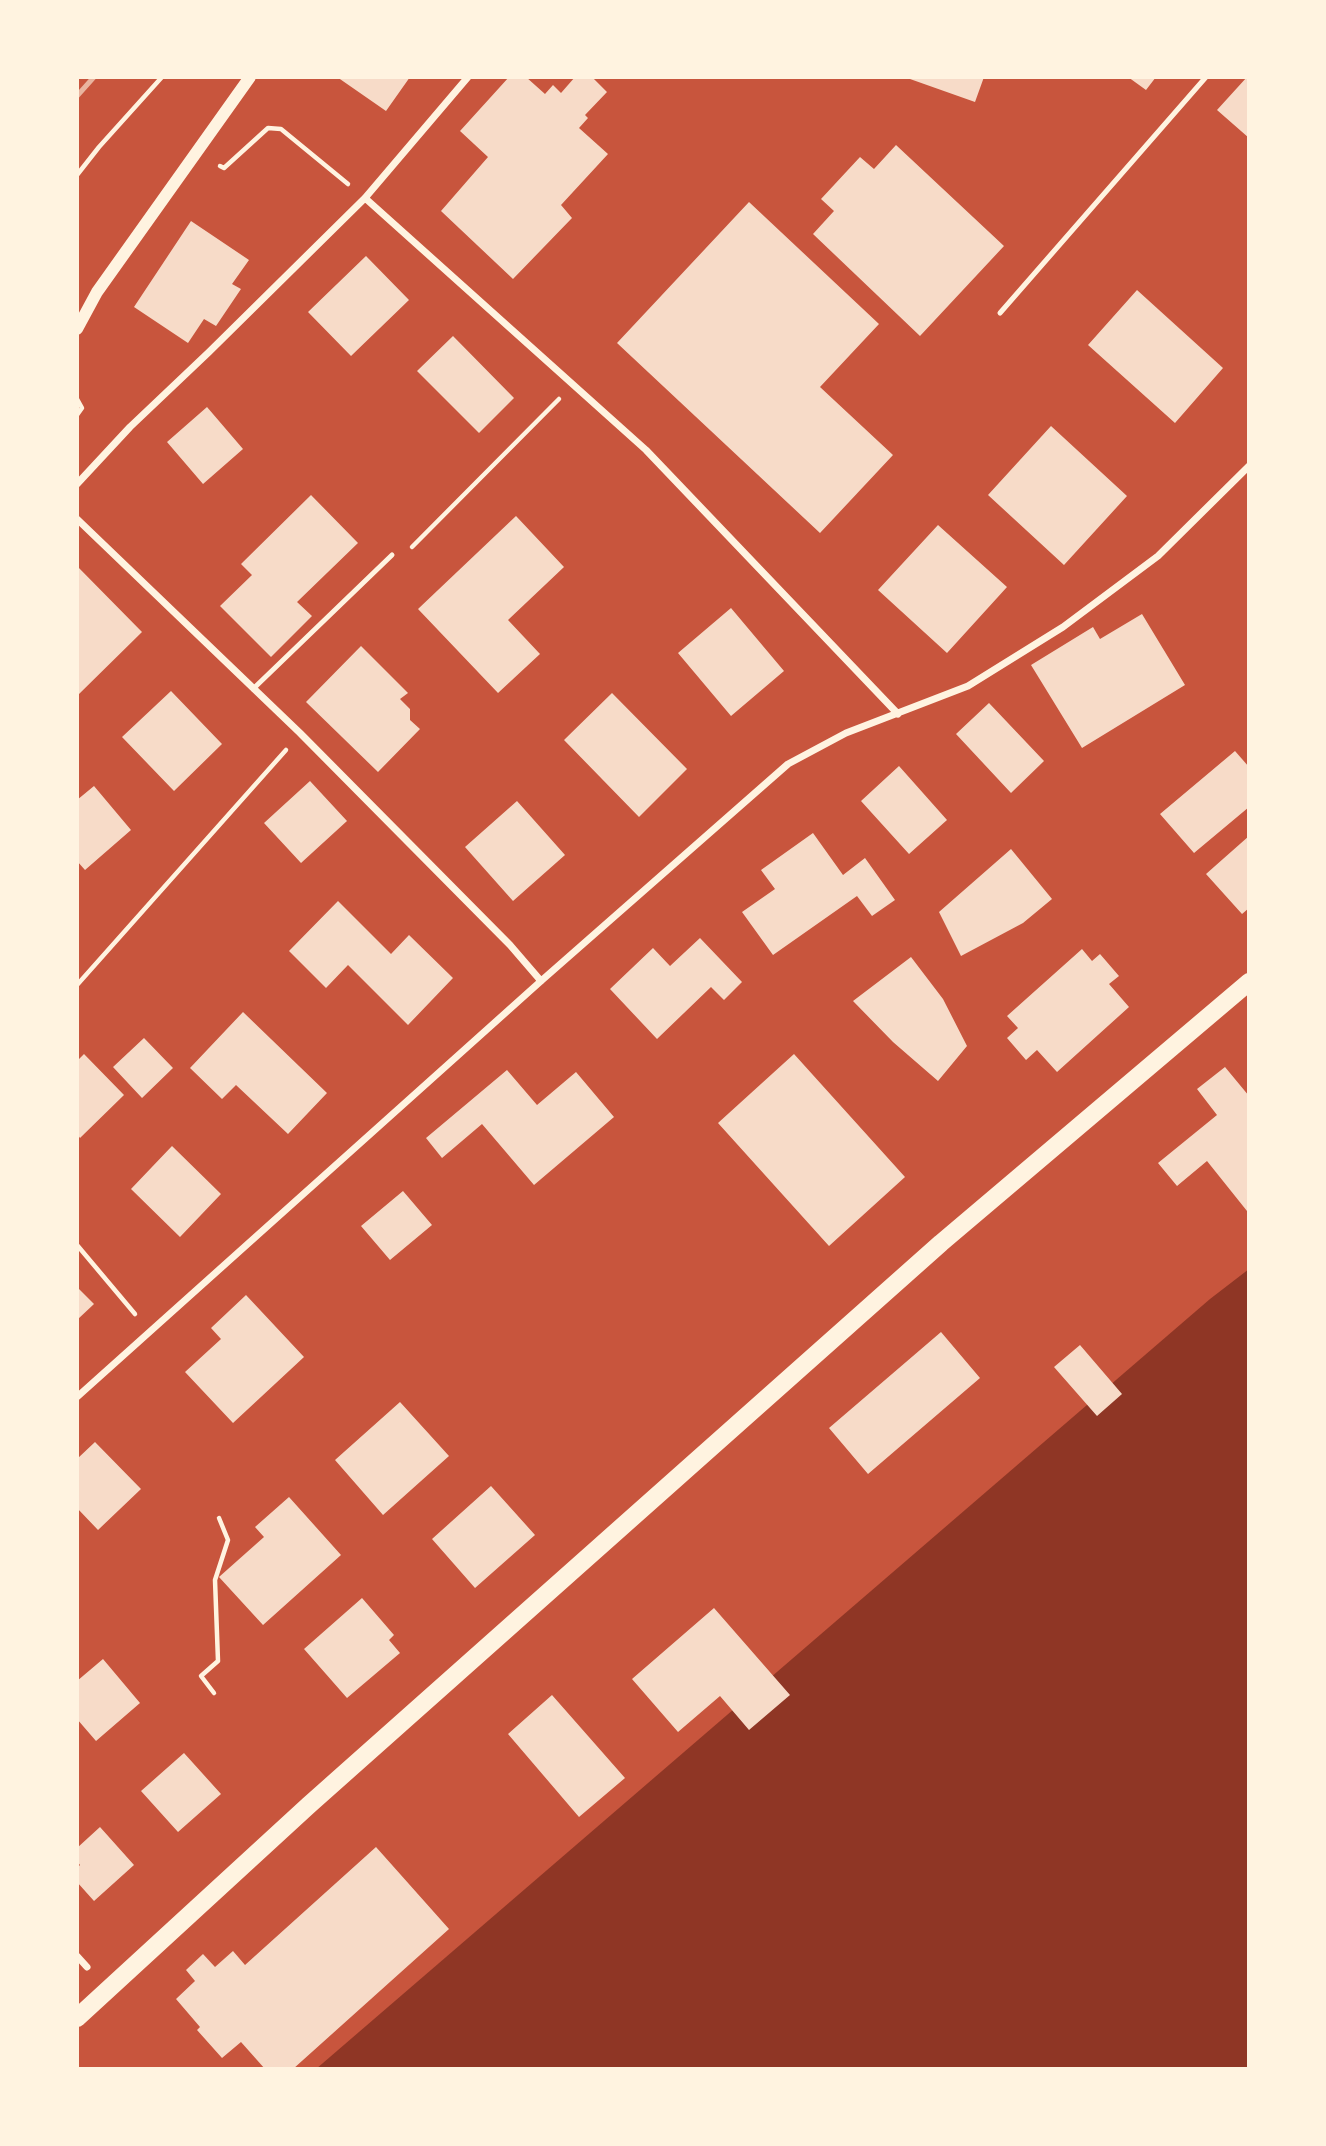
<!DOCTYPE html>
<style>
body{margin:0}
#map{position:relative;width:1326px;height:2146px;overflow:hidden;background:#c8553d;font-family:Poppins,sans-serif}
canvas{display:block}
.frame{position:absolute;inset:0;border:79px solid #fff3e0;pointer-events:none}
</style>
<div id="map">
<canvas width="1326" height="2146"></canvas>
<div class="frame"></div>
</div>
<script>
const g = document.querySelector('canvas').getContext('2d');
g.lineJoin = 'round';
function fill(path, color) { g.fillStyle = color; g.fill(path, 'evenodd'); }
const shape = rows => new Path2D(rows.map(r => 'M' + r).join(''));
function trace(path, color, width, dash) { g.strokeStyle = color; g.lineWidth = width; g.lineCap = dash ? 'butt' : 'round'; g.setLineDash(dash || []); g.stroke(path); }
const water = shape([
 [1249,1269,1249,2069,316,2069,1210,1299]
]);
const building = shape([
 [337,77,410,77,386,111],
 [509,77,526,77,545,94,553,85,561,93,575,77,592,77,607,92,585,115,588,118,579,128,608,154,561,205,572,218,513,279,441,211,488,157,460,131],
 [911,77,984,77,975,102,910,79],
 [1128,77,1156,77,1146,90],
 [1247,77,1249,77,1249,138,1217,110],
 [896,145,1004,246,920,336,813,234,834,211,821,199,860,157,874,169],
 [749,202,879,324,820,387,893,455,820,533,617,343],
 [191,221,249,260,232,284,241,289,216,326,204,319,188,343,134,307],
 [366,256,409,300,351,356,308,312],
 [1137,290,1223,368,1175,423,1088,345],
 [453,336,514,398,479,433,417,371],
 [207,407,243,449,203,484,167,442],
 [1051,426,1127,496,1064,565,988,495],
 [311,495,358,543,297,602,312,616,271,657,220,606,252,575,241,564],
 [516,516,564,567,508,620,540,654,498,693,418,609],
 [938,525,1007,587,947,653,878,590],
 [77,566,142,632,77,696],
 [731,608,784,671,731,716,678,653],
 [1142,614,1185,685,1082,748,1031,665,1093,627,1100,639],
 [361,646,408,693,400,699,410,709,410,720,420,729,378,772,306,702],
 [171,691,222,744,174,791,122,737],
 [612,693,687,769,639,817,564,740],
 [989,703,1044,761,1011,793,956,734],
 [1235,751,1249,767,1249,807,1194,853,1160,814],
 [899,766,947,820,909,854,861,801],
 [310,781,347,821,301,863,264,823],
 [94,786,131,830,85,870,77,861,77,800],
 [517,801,565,855,513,901,465,847],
 [813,833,843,875,865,858,895,900,872,916,857,896,773,955,742,912,775,889,761,870],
 [1249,836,1249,908,1242,914,1206,874],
 [1011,849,1052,899,1023,923,961,956,939,912],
 [338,901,391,954,409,935,453,978,408,1025,348,965,326,988,289,951],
 [700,938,742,982,724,1000,711,987,657,1039,610,989,653,948,670,966],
 [1082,949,1092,961,1100,954,1119,976,1109,984,1129,1007,1057,1072,1037,1050,1026,1060,1007,1038,1018,1028,1007,1016],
 [911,957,943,999,967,1046,938,1081,893,1042,853,1001],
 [243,1012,327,1093,288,1134,236,1085,222,1099,190,1068],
 [144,1038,173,1068,142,1098,113,1067],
 [84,1054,124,1095,80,1138,77,1134,77,1061],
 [794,1054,905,1177,829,1246,718,1123],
 [1225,1067,1249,1096,1249,1209,1247,1211,1207,1161,1177,1186,1158,1163,1217,1115,1197,1089],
 [507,1070,537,1105,576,1072,614,1117,534,1185,482,1124,442,1158,426,1138],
 [172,1146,221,1194,180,1237,131,1189],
 [403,1191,432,1225,390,1260,361,1226],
 [77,1287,94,1304,77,1320],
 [246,1295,304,1357,233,1423,185,1372,221,1339,211,1328],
 [941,1332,980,1378,868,1474,829,1428],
 [1080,1345,1122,1394,1097,1416,1054,1367],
 [400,1402,449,1456,383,1515,335,1460],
 [95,1442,141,1489,98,1530,77,1508,77,1459],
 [491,1486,535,1535,475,1588,432,1539],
 [289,1497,341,1555,263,1625,219,1577,264,1537,255,1527],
 [362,1598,394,1635,389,1640,400,1653,347,1698,304,1649],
 [714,1608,790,1695,749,1730,720,1696,678,1732,632,1679],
 [103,1659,140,1703,96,1741,77,1719,77,1681],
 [552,1695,625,1778,579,1817,508,1734],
 [184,1753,221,1794,178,1832,141,1791],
 [100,1827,134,1865,94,1901,77,1882,77,1868,80,1865,77,1861,77,1848],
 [376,1847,449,1929,293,2069,265,2069,241,2042,222,2058,197,2030,200,2027,176,1999,195,1981,186,1970,203,1954,215,1967,233,1951,245,1965]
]);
const path = shape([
 [220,166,224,168,268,128,281,129,348,184],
 [77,175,99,147,162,77],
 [77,399,82,408,77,415],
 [412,547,559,399],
 [77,985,286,750],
 [77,1245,135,1314],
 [214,1693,201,1676,218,1661,215,1580,228,1540,219,1518]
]);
const service = shape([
 [1000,313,1206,77],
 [253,689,392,555]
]);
const minor = shape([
 [365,198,646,450,898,714],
 [77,484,130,427,209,352,365,198,468,77],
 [77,519,300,733,510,945,541,981],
 [77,1397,541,981,788,764,846,733,968,686,1063,627,1158,556,1249,466],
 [77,1956,87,1967]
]);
const tertiary = shape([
 [77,329,97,292,250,77]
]);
const primary = shape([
 [77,2018,309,1805,941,1243,1249,982]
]);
const rail = shape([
 [77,96,94,77]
]);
fill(water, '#8f3625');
fill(building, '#f7dbc8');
trace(path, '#fff3e0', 4.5);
trace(service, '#fff3e0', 5);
trace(minor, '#fff3e0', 7);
trace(tertiary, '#fff3e0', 12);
trace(primary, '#fff3e0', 18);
trace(rail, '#e9b49f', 5);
</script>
